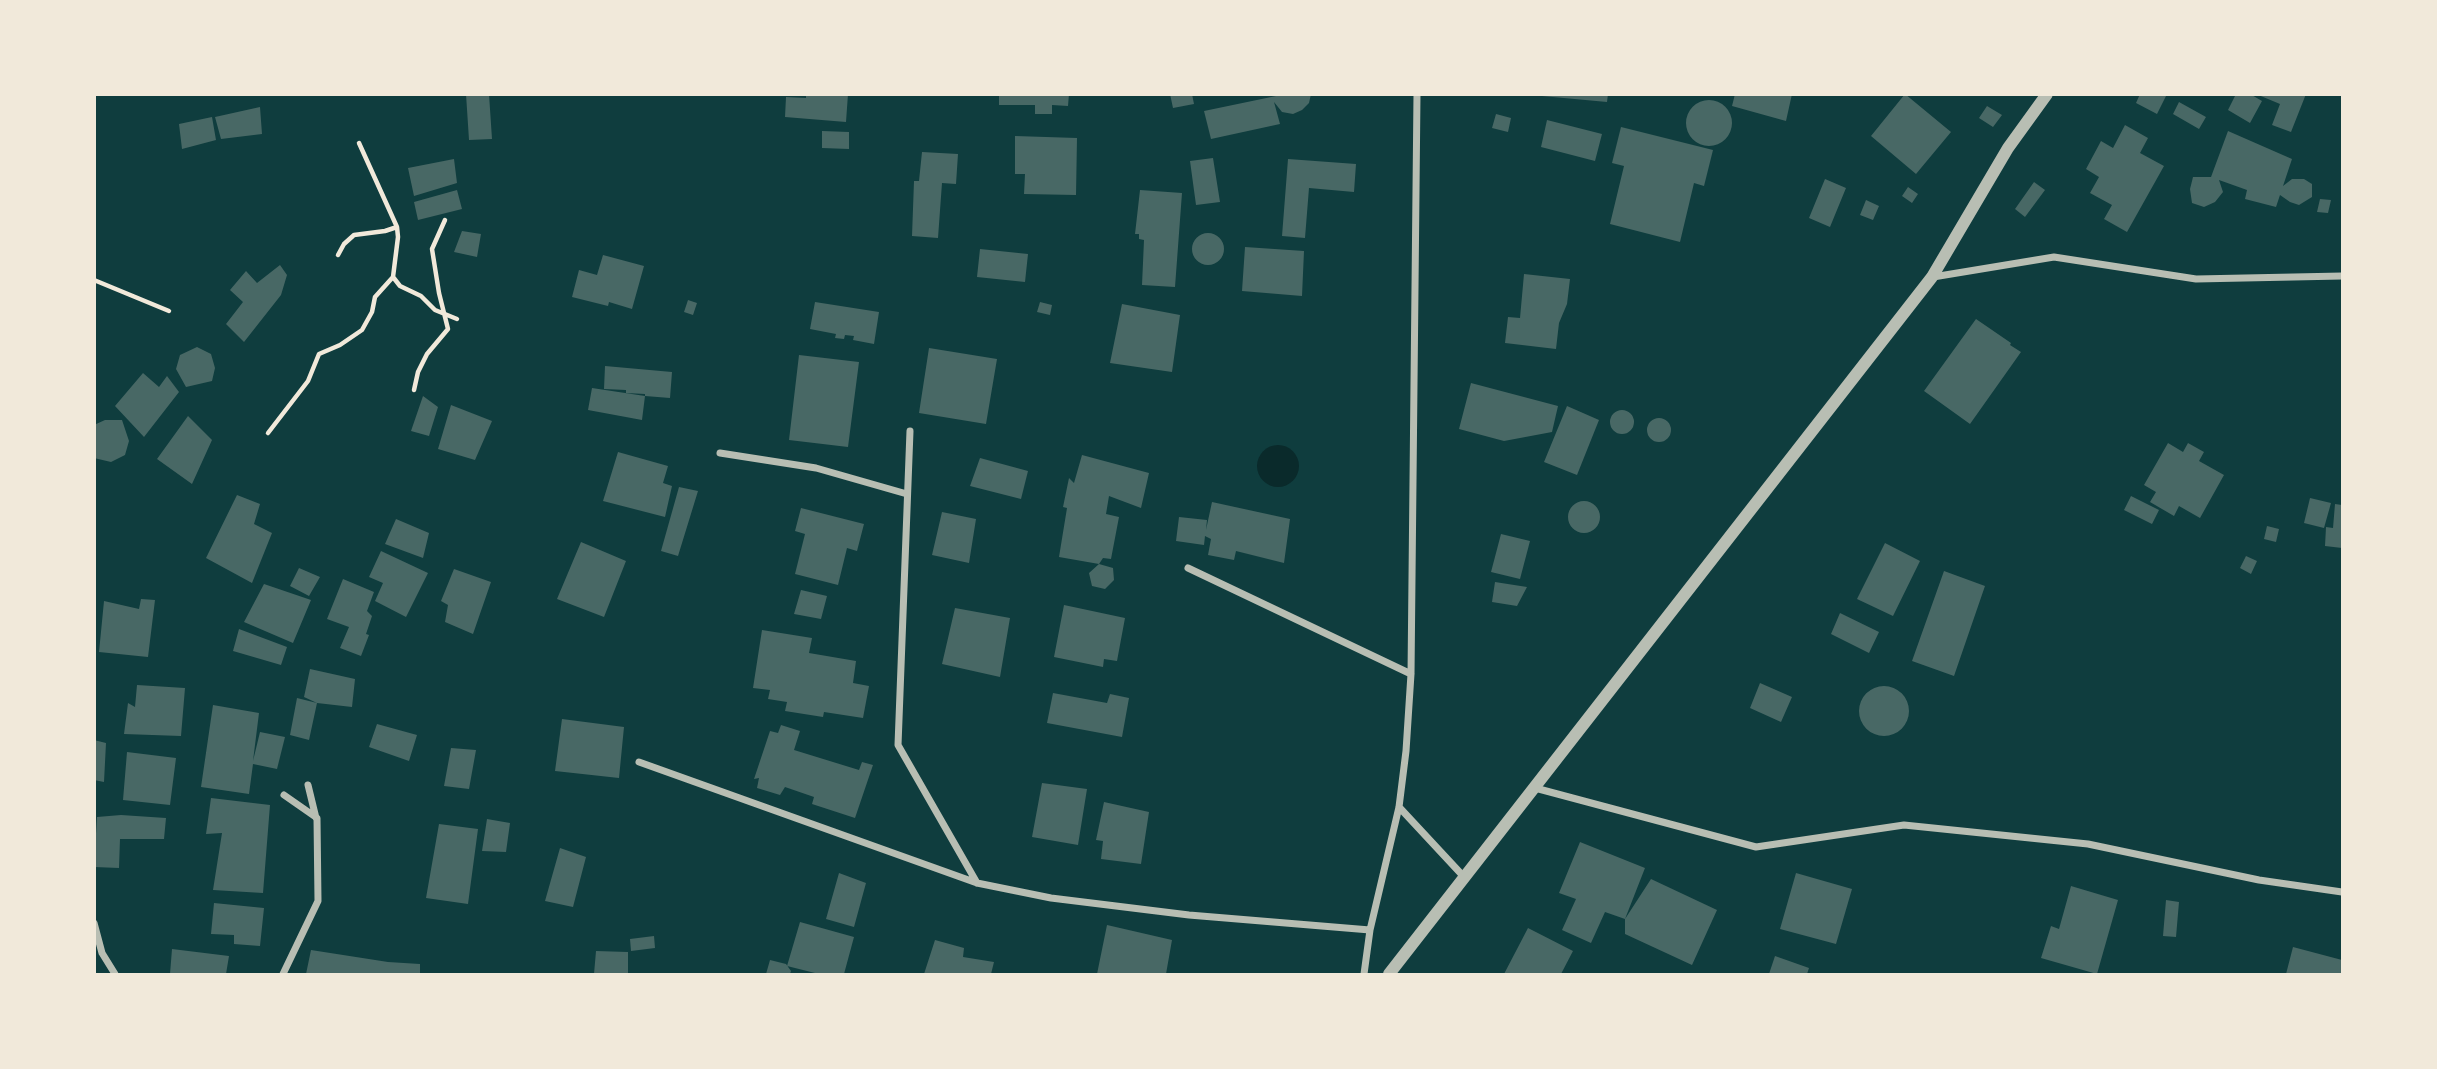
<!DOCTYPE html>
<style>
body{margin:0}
#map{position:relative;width:2437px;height:1069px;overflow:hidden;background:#0f3d3e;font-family:"Open Sans",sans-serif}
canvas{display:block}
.frame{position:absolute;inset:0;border:96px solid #f1e9da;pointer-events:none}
</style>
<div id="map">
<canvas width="2437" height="1069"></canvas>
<div class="frame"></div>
</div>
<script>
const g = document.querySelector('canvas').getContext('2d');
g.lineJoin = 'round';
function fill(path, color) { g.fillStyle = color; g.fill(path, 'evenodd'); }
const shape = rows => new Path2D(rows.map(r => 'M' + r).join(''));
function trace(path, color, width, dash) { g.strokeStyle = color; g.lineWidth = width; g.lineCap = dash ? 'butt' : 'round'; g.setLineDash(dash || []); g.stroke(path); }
const water = shape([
 '1257 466a21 21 0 1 1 42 0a21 21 0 1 1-42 0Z'
]);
const building = shape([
 [466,94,489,94,492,139,469,140],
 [806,94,848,94,846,122,785,117,786,97,806,98],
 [999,94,1069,94,1068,106,1052,105,1052,114,1035,114,1035,105,999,105],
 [1170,94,1192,94,1194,104,1173,108],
 [1276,94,1311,94,1309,103,1302,110,1293,114,1282,112,1274,102,1280,124,1211,139,1204,111,1276,96],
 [1542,94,1608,94,1607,102,1542,96],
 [1735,94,1792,94,1786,121,1732,106],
 [1905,94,1951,132,1916,174,1871,136],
 [2140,94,2163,94,2166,96,2157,114,2136,103],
 [2236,94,2250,94,2262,101,2250,123,2228,110],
 [2256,94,2306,94,2291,132,2272,125,2280,104],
 '1686 123a23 23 0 1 1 46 0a23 23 0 1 1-46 0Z',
 [2179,102,2206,117,2199,129,2173,114],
 [1987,106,2002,115,1993,127,1979,118],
 [260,107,262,134,221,139,215,117],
 [1496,114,1511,118,1508,132,1492,128],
 [212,117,216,140,182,149,179,124],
 [1547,120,1602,134,1595,161,1541,147],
 [2125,125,2148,138,2140,153,2164,166,2127,232,2104,219,2112,205,2090,193,2099,177,2086,169,2101,141,2113,148],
 [1621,127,1713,150,1704,186,1694,183,1680,242,1610,224,1624,166,1612,163],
 [822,131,849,132,849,149,822,148],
 [2228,131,2292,159,2283,186,2292,179,2304,179,2312,184,2312,197,2299,205,2290,202,2280,195,2276,207,2245,199,2247,190,2219,180,2223,192,2215,202,2204,207,2192,203,2190,189,2193,177,2211,177],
 [1015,136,1077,138,1076,195,1024,194,1025,174,1015,174],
 [922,152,958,154,956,184,942,183,938,238,912,236,914,181,919,181],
 [1213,158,1220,202,1196,205,1190,161],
 [454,159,457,183,414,196,408,168],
 [1288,159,1356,164,1354,192,1309,188,1305,238,1282,236],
 [1825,179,1846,188,1830,227,1809,218],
 [2034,182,2045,190,2025,217,2015,209],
 [1908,187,1918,194,1912,203,1902,196],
 [457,190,462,209,418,220,414,202],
 [1140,190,1182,193,1175,287,1142,285,1144,240,1139,239,1139,234,1135,234],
 [2320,199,2331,200,2328,213,2317,212],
 [1866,200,1879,206,1873,220,1860,215],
 [462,231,481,234,477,257,454,252],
 '1192 249a16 16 0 1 1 32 0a16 16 0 1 1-32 0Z',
 [1245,247,1304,251,1302,296,1242,291],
 [980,249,1028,254,1025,282,977,277],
 [603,255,644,266,632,309,609,302,608,306,572,297,579,270,597,275],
 [280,265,287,275,281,295,244,342,226,324,243,302,230,290,246,271,257,283],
 [1524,274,1570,279,1567,304,1559,323,1556,349,1505,343,1508,317,1520,318],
 [688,300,697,303,693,315,684,312],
 [815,302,879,312,874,344,853,340,854,336,845,335,844,339,835,338,836,334,810,329],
 [1040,302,1052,305,1050,315,1037,312],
 [1122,304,1180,315,1172,372,1110,363],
 [1976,319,2011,343,2010,345,2021,352,1970,424,1924,391],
 [197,347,211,354,215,368,212,381,186,387,176,369,180,355],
 [929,348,997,359,986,424,919,413],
 [799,355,859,362,848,447,789,440],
 [605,366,672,372,670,398,645,396,642,420,588,410,592,388,645,396,645,394,626,393,626,390,604,389],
 [143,373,159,387,167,376,179,392,144,437,115,406],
 [1471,383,1558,406,1552,432,1504,441,1459,429],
 [423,396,438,407,429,436,411,431],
 [451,405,492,421,475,460,438,449],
 [1567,406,1599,420,1577,475,1544,462],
 '1610 422a12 12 0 1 1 24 0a12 12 0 1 1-24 0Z',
 [188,416,212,440,192,484,157,459],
 '1647 430a12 12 0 1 1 24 0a12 12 0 1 1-24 0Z',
 [105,420,122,420,129,441,125,455,111,462,94,458,94,425],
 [2168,443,2183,452,2188,443,2204,452,2199,461,2224,475,2200,518,2179,506,2174,516,2150,502,2156,492,2144,485],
 [618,452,668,466,663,483,672,486,665,517,603,501],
 [1082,455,1149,473,1141,508,1109,496,1106,514,1119,517,1111,559,1103,558,1099,564,1113,568,1114,580,1105,589,1092,586,1089,573,1099,564,1059,557,1067,508,1063,507,1069,478,1074,483],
 [980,458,1028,471,1021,499,970,486],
 [679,487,698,491,678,556,661,551],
 [237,495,260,504,254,524,272,533,252,583,206,558],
 [2131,496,2159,510,2152,524,2124,510],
 [2310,498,2331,503,2324,528,2304,523],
 '1568 517a16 16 0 1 1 32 0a16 16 0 1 1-32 0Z',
 [1212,502,1290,519,1284,563,1236,551,1234,560,1208,555,1211,539,1205,536,1204,545,1176,541,1179,517,1207,520,1206,530],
 [2335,504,2342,505,2342,548,2325,546,2326,527,2333,528],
 [801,508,864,524,857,551,847,548,838,585,795,574,805,534,795,531],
 [942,512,976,519,969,563,932,555],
 [396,519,429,533,423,558,385,544],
 [2267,526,2279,529,2276,542,2264,539],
 [1501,534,1530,541,1520,579,1491,572],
 [581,542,626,561,604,617,557,599],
 [1885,543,1920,561,1893,616,1857,599],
 [381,551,428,573,406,617,375,601,383,583,369,577],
 [2246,556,2257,561,2251,574,2240,568],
 [299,568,320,577,309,596,290,586],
 [454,569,491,582,473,634,445,622,448,605,441,601],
 [1944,571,1985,586,1954,676,1912,661],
 [343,579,374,592,367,611,372,616,366,634,369,635,361,656,340,648,349,627,327,619],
 [1495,582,1527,587,1517,606,1492,602],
 [264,584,311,600,293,643,244,622],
 [801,590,827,596,821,619,794,614],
 [141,599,155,600,148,657,99,652,104,601,139,609],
 [1064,605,1125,618,1117,661,1104,659,1103,667,1054,657],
 [955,608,1010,618,1000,677,942,664],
 [1840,613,1879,632,1869,653,1831,634],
 [239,629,287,647,281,665,233,651],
 [762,630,812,638,809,653,856,661,853,683,869,686,863,718,824,712,823,717,785,711,787,702,768,699,770,690,753,688],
 [310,669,355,679,352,707,317,703,304,697],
 [1760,683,1792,697,1781,722,1750,708],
 [137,685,185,688,181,736,124,734,128,703,135,707],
 '1859 711a25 25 0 1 1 50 0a25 25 0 1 1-50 0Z',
 [1053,693,1107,703,1110,694,1129,698,1122,737,1047,723],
 [297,698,317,703,309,740,290,735],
 [213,705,259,713,253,761,260,732,285,737,277,769,253,764,249,794,201,787],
 [562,719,624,727,619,778,555,771],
 [377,724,417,735,409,761,369,747],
 [781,725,800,731,794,750,859,770,862,762,873,765,855,818,812,804,814,797,785,787,780,795,757,788,759,778,754,779,770,731,778,733],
 [94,740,106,743,104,782,94,780],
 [451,748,476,750,469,789,444,786],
 [127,752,176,758,170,805,123,800],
 [1042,783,1087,789,1078,845,1032,837],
 [211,798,270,805,263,893,213,890,222,833,206,834],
 [1104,802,1149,812,1141,864,1101,859,1103,841,1096,840],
 [121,815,166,818,164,839,120,839,119,868,94,867,97,817],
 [487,819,510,823,506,852,482,851],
 [439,824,478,829,468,904,426,898],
 [1580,842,1645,868,1625,919,1651,879,1717,910,1692,965,1625,934,1625,919,1605,912,1591,943,1562,930,1576,899,1559,893],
 [560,848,586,857,573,907,545,901],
 [839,873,866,883,854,927,826,919],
 [1796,873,1852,889,1836,944,1780,929],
 [2071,886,2118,900,2097,974,2041,958,2051,926,2059,929],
 [2166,900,2179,902,2176,937,2163,936],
 [214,903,264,908,260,946,234,944,234,935,211,934],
 [800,922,854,937,844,974,819,974,787,966],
 [1107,925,1172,940,1166,974,1097,974],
 [1528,928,1573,951,1561,974,1504,974],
 [654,936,655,948,631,951,630,939],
 [935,940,964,948,963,957,994,962,991,974,924,974],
 [2293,947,2342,960,2342,974,2286,974],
 [172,949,229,956,226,974,170,974],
 [311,950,388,962,420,964,420,974,306,974],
 [596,951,628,952,628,974,594,974],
 [1775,956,1809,968,1807,974,1769,974],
 [770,960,786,964,791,971,790,974,766,974]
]);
const path = shape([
 [359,143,397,227],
 [393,277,400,286,421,296,435,310,457,319],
 [94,280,169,311],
 [414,390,418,372,427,354,448,329,439,293,432,249,445,220],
 [268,433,308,381,319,354,340,345,362,330,372,312,375,297,393,277,398,237,397,227,385,231,354,235,344,244,338,255]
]);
const minor = shape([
 [1933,277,2054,257,2196,279,2342,276],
 [910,431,898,745,977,883],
 [720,453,816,468,907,494],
 [1188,568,1411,674],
 [639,762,977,883,1051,898,1189,915,1370,930],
 [308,785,316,818],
 [1535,788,1756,847,1904,825,2088,844,2259,880,2342,892],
 [1399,807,1465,878],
 [94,923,102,953,115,974],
 [283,974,318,901,317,818,284,795],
 [1364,974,1370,930,1399,807,1406,751,1411,674,1417,94]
]);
const tertiary = shape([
 [1389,974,1932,277,2008,148,2047,94]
]);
fill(water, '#0a2a2b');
fill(building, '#486865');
trace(path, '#f1e9da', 4.5);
trace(minor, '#b8beb3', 7);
trace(tertiary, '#b8beb3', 12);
</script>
